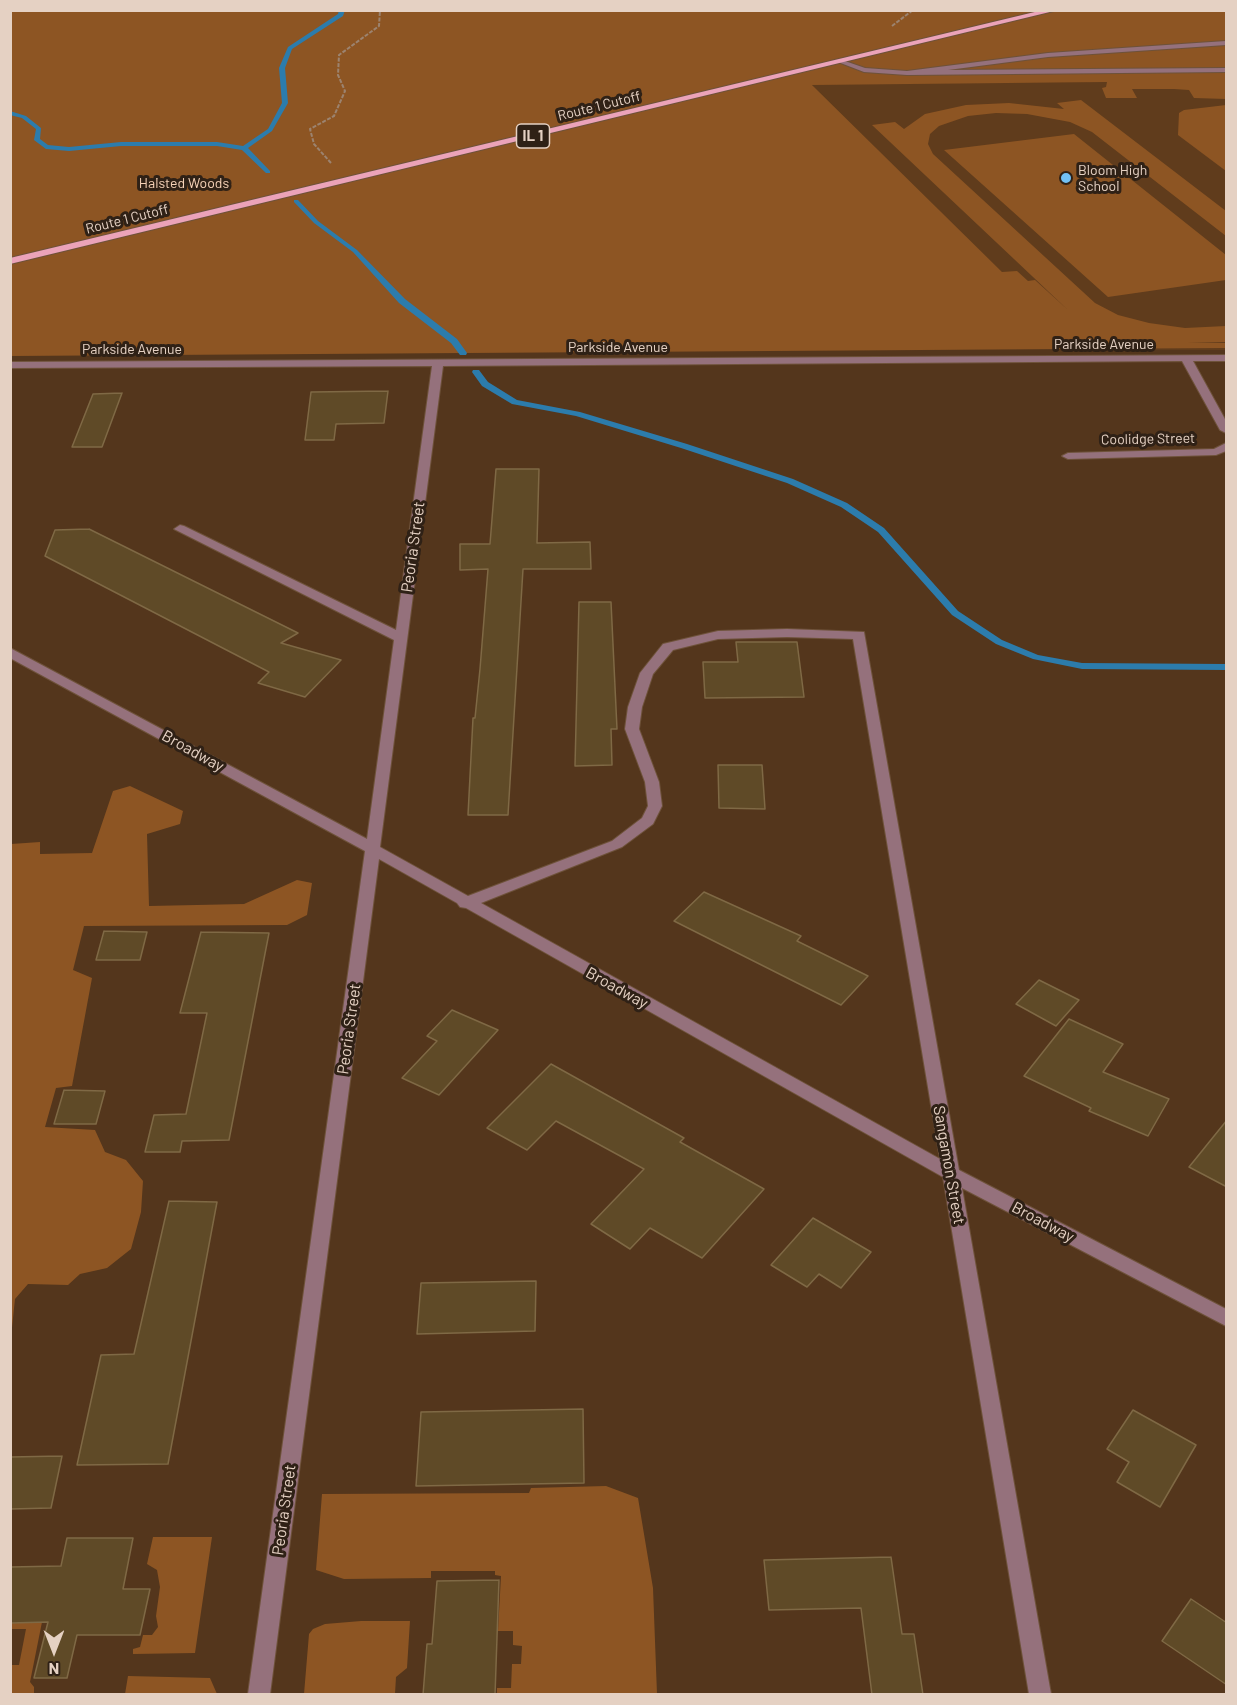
<!DOCTYPE html>
<style>
body{margin:0}
#map{position:relative;width:1237px;height:1705px;overflow:hidden;background:#54361c;font-family:Barlow,sans-serif}
canvas{display:block}
.frame{position:absolute;inset:0;border:12px solid #e5d1c3;pointer-events:none}
.north{position:absolute;left:24px;top:1621px;width:60px;height:60px;-webkit-text-stroke:4px #2f2116;paint-order:stroke;rotate:180deg;font-size:16px;font-weight:700;line-height:24px;text-align:center;color:#e5d1c3}
.north::after{content:'';display:block;margin:auto;width:21px;height:27px;background:#e5d1c3;clip-path:polygon(50% 0,100% 100%,50% 72%,0 100%)}
</style>
<div id="map">
<canvas width="1237" height="1705"></canvas>
<div class="frame"></div>
<div class="north">N</div>
</div>
<script>
const g = document.querySelector('canvas').getContext('2d');
g.lineJoin = 'round';
function fill(path, color) { g.fillStyle = color; g.fill(path, 'evenodd'); }
const shape = rows => new Path2D(rows.map(r => 'M' + r).join(''));
function trace(path, color, width, dash) { g.strokeStyle = color; g.lineWidth = width; g.lineCap = dash ? 'butt' : 'round'; g.setLineDash(dash || []); g.stroke(path); }
function write(font, color, halo, rows, align = 'center') {
  g.font = font + ' Barlow,sans-serif'; g.lineWidth = 6; g.setLineDash([]); g.textBaseline = 'middle'; g.strokeStyle = halo; g.fillStyle = color; for (const [text, x, y, turn = 0] of rows) {
    g.save(); g.translate(x, y); g.rotate((+turn || 0) * Math.PI / 180); g.textAlign = isNaN(turn) ? turn : align; if (halo) g.strokeText(text, 0, 0); g.fillText(text, 0, 0); g.restore();
  }
}
const built = shape([
 [1226,81,1226,350,1080,350,811,84]
]);
const green = shape([
 [10,11,1226,11,1226,99,1194,98,1189,90,1174,89,1132,89,1137,98,1106,98,1102,88,1106,87,1107,82,812,85,1002,272,1017,271,1028,281,1035,280,1068,310,872,125,895,122,904,129,925,114,966,105,1009,103,1064,109,1057,103,1081,100,1226,211,1226,236,1092,132,1070,122,1027,114,996,113,968,116,939,126,930,134,928,144,933,154,1095,303,1118,315,1149,323,1185,328,1226,326,1226,342,1188,343,1226,343,1226,348,11,356],
 [1226,105,1226,171,1178,135,1179,113,1184,110],
 [1074,134,1226,255,1226,280,1108,297,944,150],
 [130,786,183,811,180,824,147,834,149,906,244,904,297,880,312,883,307,915,287,925,84,926,73,970,92,978,72,1086,56,1088,45,1127,95,1130,105,1152,126,1160,143,1181,141,1212,131,1249,107,1268,80,1274,68,1285,28,1284,15,1299,11,1337,11,844,40,842,40,854,92,853,113,791],
 [606,1486,638,1498,653,1588,657,1694,497,1694,497,1688,511,1688,512,1664,521,1664,522,1646,513,1645,513,1631,498,1631,501,1576,495,1575,495,1571,431,1571,431,1578,344,1579,316,1570,322,1494,529,1493,531,1488],
 [153,1537,212,1537,195,1653,133,1654,133,1649,140,1647,143,1635,152,1635,158,1627,156,1616,160,1587,157,1570,147,1564],
 [361,1621,410,1621,407,1668,396,1677,395,1694,304,1694,309,1634,313,1629,325,1624],
 [42,1622,30,1682,34,1687,34,1694,11,1694,11,1665,19,1665,26,1629,11,1629,11,1623],
 [128,1676,210,1678,217,1694,125,1694]
]);
const stream = shape([
 [339,10,345,10,343,16,292,49,285,68,288,103,272,131,248,148,270,171,270,173,266,173,242,150,217,146,121,146,69,151,46,149,34,140,36,129,22,118,10,115,10,111,26,116,41,128,40,139,48,145,69,147,121,142,217,142,243,146,268,129,282,103,279,68,288,47,338,14,339,10],
 [294,200,298,200,318,221,357,250,405,299,457,339,467,353,466,355,460,355,451,343,399,303,353,252,314,223,294,202,294,200],
 [473,370,479,370,488,382,517,400,580,412,687,444,793,479,847,503,884,528,958,611,1002,640,1038,655,1082,663,1226,664,1226,670,1082,669,1033,659,996,644,952,615,878,532,841,507,787,483,681,448,576,416,512,404,482,386,472,372,473,370]
]);
const building = shape([
 [388,391,384,423,336,424,334,440,305,440,311,392,388,391],
 [122,393,102,447,72,447,93,394,122,393],
 [496,469,539,469,537,543,590,542,591,569,523,569,508,815,468,815,473,718,475,718,480,669,488,569,460,570,460,544,490,544,496,469],
 [89,529,298,633,281,643,341,660,305,697,258,683,269,672,45,556,55,530,89,529],
 [579,602,611,602,617,729,611,729,612,765,575,766,579,602],
 [736,642,797,642,804,697,705,698,703,662,738,662,736,642],
 [718,765,762,765,765,809,719,808,718,765],
 [704,892,801,936,797,941,868,976,841,1005,674,921,704,892],
 [104,931,147,932,140,960,96,960,104,931],
 [201,932,269,933,229,1140,182,1141,180,1152,145,1152,154,1115,186,1114,207,1013,180,1013,201,932],
 [1039,980,1079,1000,1056,1026,1016,1004,1039,980],
 [452,1010,498,1030,439,1095,402,1078,437,1041,427,1036,452,1010],
 [1069,1019,1123,1044,1103,1072,1169,1099,1148,1136,1089,1111,1091,1108,1024,1076,1069,1019],
 [551,1064,684,1138,680,1142,764,1189,702,1258,650,1228,630,1249,591,1224,644,1169,556,1121,527,1150,487,1128,551,1064],
 [64,1090,105,1091,96,1124,54,1124,64,1090],
 [1227,1120,1227,1187,1189,1167,1227,1120],
 [169,1201,217,1202,168,1464,77,1465,101,1355,134,1354,169,1201],
 [813,1218,871,1252,841,1288,819,1274,807,1287,771,1265,813,1218],
 [536,1281,535,1331,417,1334,421,1283,536,1281],
 [583,1409,584,1483,416,1486,421,1412,583,1409],
 [1133,1410,1196,1445,1160,1507,1117,1482,1129,1462,1107,1449,1133,1410],
 [62,1456,51,1508,10,1509,10,1457,62,1456],
 [67,1538,133,1538,123,1589,150,1589,140,1635,77,1635,67,1678,34,1678,48,1622,10,1623,10,1567,61,1566,67,1538],
 [891,1557,902,1634,914,1634,923,1695,872,1695,861,1608,769,1610,764,1560,891,1557],
 [499,1580,495,1695,423,1695,427,1644,432,1644,437,1581,499,1580],
 [1191,1599,1227,1623,1227,1685,1162,1641,1191,1599]
]);
const path = shape([
 [892,26,913,10],
 [331,163,314,144,310,129,334,116,345,91,338,75,339,55,379,26,380,10]
]);
const minor = shape([
 [1226,41,1226,45,1048,57,948,70,1226,68,1226,72,907,75,864,72,838,62,842,60,865,68,907,71,1048,53,1226,41],
 [1226,355,1226,361,1193,361,1226,421,1226,433,1220,430,1182,361,443,366,380,847,468,896,612,841,642,818,648,806,645,782,625,729,628,707,640,673,663,644,718,631,787,629,864,632,959,1170,1226,1309,1226,1326,962,1188,1051,1694,1029,1694,943,1177,466,908,460,907,457,903,379,859,270,1694,248,1694,365,851,10,658,10,648,367,839,394,640,174,529,180,525,184,526,396,630,432,366,10,368,10,362,1226,355],
 [787,637,853,639,940,1159,481,903,622,847,653,824,662,806,659,782,639,729,642,707,653,674,673,650,718,639,787,637],
 [1226,443,1226,451,1216,455,1068,459,1062,456,1068,453,1214,449,1226,443]
]);
const major = shape([
 [1043,10,1058,10,10,264,10,258,1043,10]
]);
const markers = [
 [1066,178,6,"#72c1f5"]
];
const farStreetnames = [
 ["Route 1 Cutoff",599,106,-14],
 ["Route 1 Cutoff",127,219,-14],
 ["Parkside Avenue",1104,344],
 ["Parkside Avenue",618,347],
 ["Parkside Avenue",132,349],
 ["Coolidge Street",1148,439,-1]
];
const farPoinames = [
 ["Bloom High",1078,170],
 ["School",1078,186]
];
const farParknames = [
 ["Halsted Woods",184,183]
];
const shields = [
 [533,136,33]
];
const shieldNames = [
 ["IL 1",533,136]
];
const streetNames = [
 ["Peoria Street",413,547,-82],
 ["Broadway",193,751,29],
 ["Broadway",617,988,29],
 ["Peoria Street",349,1029,-82],
 ["Sangamon Street",949,1165,80],
 ["Broadway",1043,1222,28],
 ["Peoria Street",284,1510,-82]
];
fill(built, '#603c1c');
fill(green, '#8d5523');
fill(stream, '#2c7cac');
fill(building, '#5f4a27');
trace(building, '#7f6945', 1.5);
trace(minor, '#6e523a', 2);
trace(major, '#6e523a', 2);
trace(path, '#9c836f', 2, [4, 1.5]);
fill(minor, '#95717c');
fill(major, '#eba3b9');
for (const [x, y, r, color] of markers) { const dot = new Path2D(); dot.arc(x, y, r, 0, 2 * Math.PI); g.fillStyle = color; g.fill(dot); trace(dot, '#2f2116', 2); }
write('14px', '#e5d1c3', '#2f2116', farStreetnames);
write('14px', '#e5d1c3', '#2f2116', farPoinames, 'left');
write('14px', '#f7d3b8', '#2f2116', farParknames);
for (const [x, y, w] of shields) { const box = new Path2D(); box.roundRect(x - w / 2, y - 12, w, 24, 4.5); g.fillStyle = '#2f2116'; g.fill(box); trace(box, '#e5d1c3', 1.5); }
write('bold 15px', '#e5d1c3', null, shieldNames);
write('16px', '#e5d1c3', '#2f2116', streetNames);
</script>
